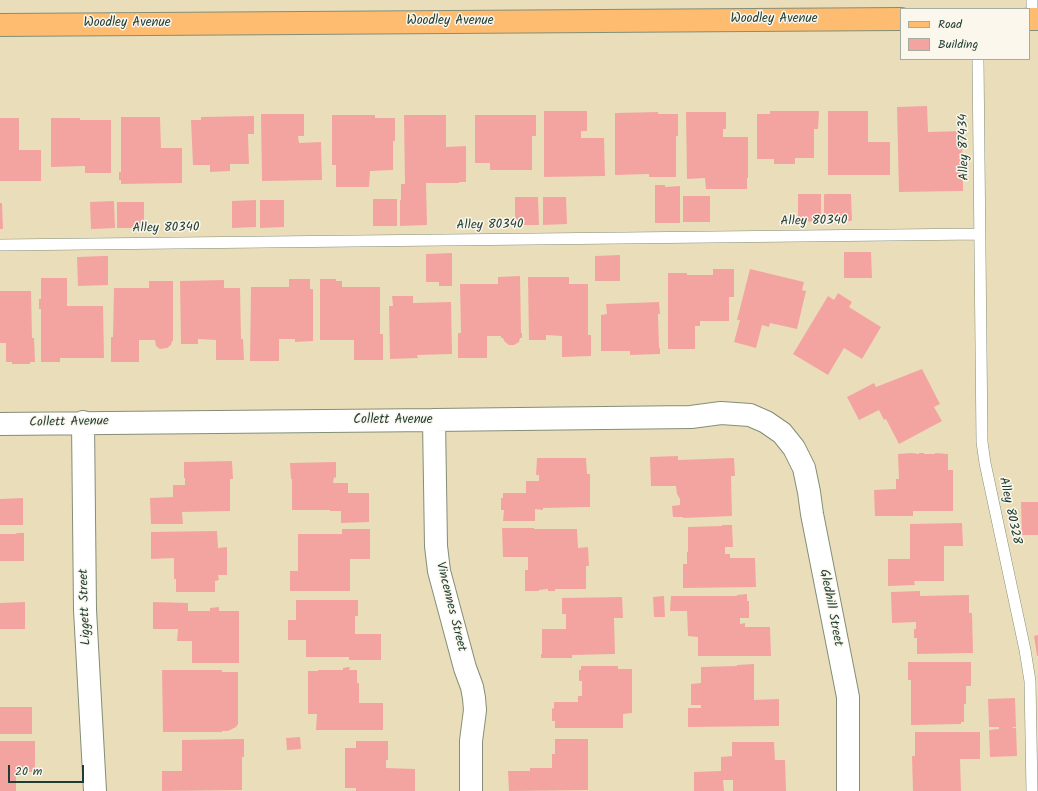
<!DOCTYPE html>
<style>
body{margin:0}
#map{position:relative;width:1038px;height:791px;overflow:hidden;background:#eadeba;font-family:Kalam,sans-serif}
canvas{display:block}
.legend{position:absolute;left:900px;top:8px;width:130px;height:52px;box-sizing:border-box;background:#fbf7ec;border:1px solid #a3ada2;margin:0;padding:5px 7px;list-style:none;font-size:12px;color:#1f3d34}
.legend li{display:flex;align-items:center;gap:8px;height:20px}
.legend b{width:20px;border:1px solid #a3ada2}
.scale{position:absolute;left:8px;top:765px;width:76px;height:18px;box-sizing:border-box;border:2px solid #1f3d34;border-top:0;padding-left:5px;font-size:12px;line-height:14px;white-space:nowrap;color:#1f3d34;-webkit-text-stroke:3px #fbf7ec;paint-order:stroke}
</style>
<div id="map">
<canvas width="1038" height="791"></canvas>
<ul class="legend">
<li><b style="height:5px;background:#fdbc70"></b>Road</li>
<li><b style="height:11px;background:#f4a4a0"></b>Building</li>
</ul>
<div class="scale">20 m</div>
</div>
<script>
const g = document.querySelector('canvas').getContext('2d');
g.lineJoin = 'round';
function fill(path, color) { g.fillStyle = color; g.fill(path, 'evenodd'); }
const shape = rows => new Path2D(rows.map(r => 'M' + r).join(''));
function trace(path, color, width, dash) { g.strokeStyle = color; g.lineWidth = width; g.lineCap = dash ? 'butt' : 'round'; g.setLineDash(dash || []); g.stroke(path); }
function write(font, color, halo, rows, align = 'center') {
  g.font = font + ' Kalam,sans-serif'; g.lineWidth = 3; g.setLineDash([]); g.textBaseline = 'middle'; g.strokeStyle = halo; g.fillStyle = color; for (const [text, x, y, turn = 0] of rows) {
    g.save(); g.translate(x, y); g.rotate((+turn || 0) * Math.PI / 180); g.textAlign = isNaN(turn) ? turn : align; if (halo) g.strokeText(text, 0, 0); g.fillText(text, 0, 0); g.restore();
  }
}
const building = shape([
 [927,106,928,132,962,131,963,191,899,192,897,107],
 [544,111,587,111,587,131,581,131,581,138,604,138,605,176,544,177],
 [770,111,819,111,818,129,814,129,814,158,795,158,795,164,774,164,774,159,757,159,757,114,770,114],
 [828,111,868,111,868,142,890,142,890,175,828,175],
 [658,112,658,114,678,114,678,136,676,136,676,177,649,177,649,174,615,175,615,113],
 [686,112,726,112,726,129,723,129,723,137,748,137,748,178,747,178,747,189,706,189,705,178,687,179],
 [261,114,304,114,304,136,298,136,299,143,321,142,322,180,262,181],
 [332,115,375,115,375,118,395,118,395,141,393,141,393,170,370,171,369,187,336,187,336,165,332,165],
 [404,115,446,115,446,147,466,146,466,182,459,182,459,183,426,183,427,225,400,226,400,200,401,200,401,184,405,184],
 [475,115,536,115,536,136,532,136,532,170,490,170,490,163,475,163],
 [254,116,254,134,248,134,249,164,230,164,230,171,210,172,210,165,193,165,191,120,201,120,201,117],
 [121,117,160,117,161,148,182,148,182,183,121,184,121,180,119,180,119,172,121,172],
 [0,118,19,118,19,150,41,150,41,181,0,181],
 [51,118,80,118,80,120,111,120,111,173,85,173,85,166,51,167],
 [655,185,665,185,665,187,680,186,680,223,655,223],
 [798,194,821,194,821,221,798,222],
 [825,194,851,194,852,220,851,221,824,221,824,195],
 [683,196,710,196,710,222,683,222],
 [515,197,538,197,539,225,515,225],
 [543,197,566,197,567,224,543,225],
 [373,199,397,199,397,226,373,226],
 [256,200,256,227,232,228,232,201],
 [260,200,284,200,284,227,260,228],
 [114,201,115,228,91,229,90,202],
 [117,202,144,202,144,228,117,228],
 [0,203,2,203,3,229,0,229],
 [844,252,871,252,872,278,844,278],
 [452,253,452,286,439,286,439,282,426,282,426,254],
 [620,255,620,281,595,281,595,256],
 [104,256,108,256,108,285,78,286,77,257],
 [713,269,734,269,734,297,729,297,729,321,700,321,700,326,695,326,695,349,668,349,668,273,687,273,687,275,713,275],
 [750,269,804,282,802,290,806,291,797,329,770,323,769,327,762,325,756,348,734,342,740,320,737,320],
 [520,276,521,333,522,333,522,338,520,338,519,342,514,345,509,345,505,342,503,338,501,338,501,336,487,336,487,358,458,358,458,333,461,333,460,284,498,284,498,277],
 [528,277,569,277,569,284,588,284,588,335,591,335,591,356,562,357,562,336,546,335,546,340,529,340],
 [41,278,67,278,67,306,103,306,104,358,60,358,60,362,41,362,41,309,39,309,39,299,41,299],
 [289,279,310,279,310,289,313,289,313,341,295,342,295,339,279,339,279,361,250,361,251,287,289,287],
 [320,279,336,279,336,281,342,281,342,287,380,287,380,334,383,334,383,360,354,360,354,340,320,340],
 [224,280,224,288,240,288,241,339,243,339,244,360,216,360,216,340,198,339,198,344,181,344,180,281],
 [149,281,173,281,173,341,172,341,171,345,167,348,160,349,156,346,155,340,139,340,139,362,111,362,111,337,113,337,114,288,149,288],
 [0,291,31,291,32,338,34,338,35,362,30,362,30,364,12,364,12,362,6,362,6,343,0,343],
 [838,293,852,302,849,307,881,327,862,359,844,348,828,375,793,354,828,296,834,300],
 [392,296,413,296,413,303,451,302,452,354,417,355,418,358,390,359,389,306,393,306],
 [659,302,660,314,658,314,659,348,660,348,660,354,630,355,630,351,601,351,601,315,607,314,606,304],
 [922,369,940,404,934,407,942,421,899,444,886,419,884,420,879,410,859,420,847,397,874,383,876,387],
 [912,453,919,454,919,453,924,453,924,454,935,454,935,453,948,454,948,470,953,470,953,511,913,511,913,516,875,516,874,490,896,489,896,479,899,479,898,454],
 [678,456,678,460,734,458,735,476,731,476,732,516,683,518,683,517,673,517,672,506,680,505,680,499,677,494,676,486,651,486,650,457],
 [537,458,586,458,587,474,590,474,590,507,543,508,543,510,535,509,535,521,503,521,504,510,501,510,501,498,503,498,503,493,526,493,526,481,539,481,539,475,536,475],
 [232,461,233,479,230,479,230,511,182,512,183,524,151,524,150,498,173,497,173,485,185,485,185,478,184,478,184,462],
 [336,462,336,478,334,477,333,483,348,483,348,493,369,493,369,522,341,523,341,511,330,511,330,510,292,510,292,479,291,479,290,463],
 [23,498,23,525,0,525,0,499],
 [1021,502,1038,502,1038,535,1022,535],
 [962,523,963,546,944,546,944,581,914,581,915,585,888,586,888,559,910,559,910,524],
 [722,525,732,525,733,547,725,547,725,554,730,554,730,558,755,558,756,587,683,588,683,564,687,564,687,552,688,552,688,527,722,526],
 [502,528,534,528,534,529,577,529,578,548,588,547,589,566,586,566,586,589,555,589,555,591,548,591,548,589,539,590,539,591,525,591,525,570,528,570,528,557,503,557],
 [342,529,370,529,370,559,350,559,350,591,290,591,290,571,298,571,298,534,342,534],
 [217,531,218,548,227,547,227,575,218,575,219,580,215,581,215,592,176,592,176,579,174,579,174,558,151,559,151,532],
 [16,533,24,533,24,561,0,561,0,534,17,534],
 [920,591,920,596,969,595,969,613,972,613,973,653,917,654,917,638,914,638,914,629,916,629,916,622,892,623,891,592],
 [747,594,747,601,749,601,749,618,740,618,740,624,745,623,745,627,770,627,771,656,698,656,698,637,688,636,687,611,670,611,671,596,737,596,737,595],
 [664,596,665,617,654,617,653,597],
 [622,597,623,618,614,618,615,654,572,655,572,658,541,658,541,654,542,654,542,629,566,629,566,614,562,614,562,598],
 [296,600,358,600,358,616,355,616,355,634,381,634,381,660,349,660,349,657,306,657,306,640,288,640,288,620,296,620],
 [25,602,25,629,0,629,0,603],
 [153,602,188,603,188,611,210,611,210,608,219,607,219,611,239,611,239,663,192,663,192,641,177,641,178,629,153,629],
 [1038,635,1038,656,1037,656,1034,636],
 [908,662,971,662,971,686,966,686,966,704,964,704,964,722,961,722,961,724,911,725,911,680,908,680],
 [754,664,754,700,779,699,779,726,688,727,688,708,701,708,701,705,691,705,691,684,701,683,701,667,737,666,737,665],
 [581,666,618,666,618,669,632,669,632,713,623,714,623,728,555,728,555,721,552,721,552,708,554,709,554,702,578,702,578,696,582,696,582,681,579,681,579,670,581,670],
 [350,667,349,670,357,670,357,683,359,683,359,703,383,703,383,730,316,730,317,714,308,714,308,671,318,671,318,670,343,670,343,668],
 [162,670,222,670,222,672,238,672,238,724,236,727,228,731,222,731,222,732,163,732],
 [1015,698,1016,727,1013,727,1012,728,1016,728,1017,756,990,757,989,730,999,729,999,727,989,727,988,699],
 [0,707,32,707,32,734,0,734],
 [915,732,980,732,980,759,960,759,961,791,913,791,912,756,915,756],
 [300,737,301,749,287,750,286,738],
 [244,739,244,757,242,757,242,790,162,791,162,771,182,771,182,740],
 [555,739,588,739,588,790,509,791,508,771,530,771,530,768,552,768,552,754,555,754],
 [0,741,35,741,35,772,16,772,16,791,0,791],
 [356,741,388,741,388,760,386,760,386,768,415,769,415,791,356,791,356,788,345,788,345,748,356,748],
 [732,742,774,742,775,760,785,760,786,791,733,791,733,780,723,780,724,791,694,791,694,772,721,771,721,757,732,756]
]);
const service = shape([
 [1032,0,1032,19],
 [978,59,982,442,985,463,1025,650,1030,681,1032,791],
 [0,245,980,234]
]);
const minor = shape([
 [434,420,436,546,439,571,465,668,472,687,474,698,475,710,471,741,471,791],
 [83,422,85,610,95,791],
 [0,424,434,420,691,417,721,413,750,415,766,422,782,433,794,448,804,468,809,492,812,514,848,697,848,791]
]);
const primary = shape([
 [1029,19,1038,19],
 [0,25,901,19]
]);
const streetNames = [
 ["Woodley Avenue",774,20],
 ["Woodley Avenue",450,22],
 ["Woodley Avenue",127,24],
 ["Alley 87434",965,147,-91],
 ["Alley 80340",814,222,-1],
 ["Alley 80340",490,226,-1],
 ["Alley 80340",166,229,-1],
 ["Collett Avenue",393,421],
 ["Collett Avenue",69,423,-1],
 ["Alley 80328",1009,511,78],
 ["Liggett Street",86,607,-92],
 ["Vincennes Street",450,607,76],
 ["Gledhill Street",830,608,79]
];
fill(building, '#f4a4a0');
trace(service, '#848e77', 12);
trace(minor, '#848e77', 24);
trace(primary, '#848e77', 24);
trace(service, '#fff', 11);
trace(minor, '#fff', 22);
trace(primary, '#fdbc70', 22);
write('13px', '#1f3d34', '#fbf7ec', streetNames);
</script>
